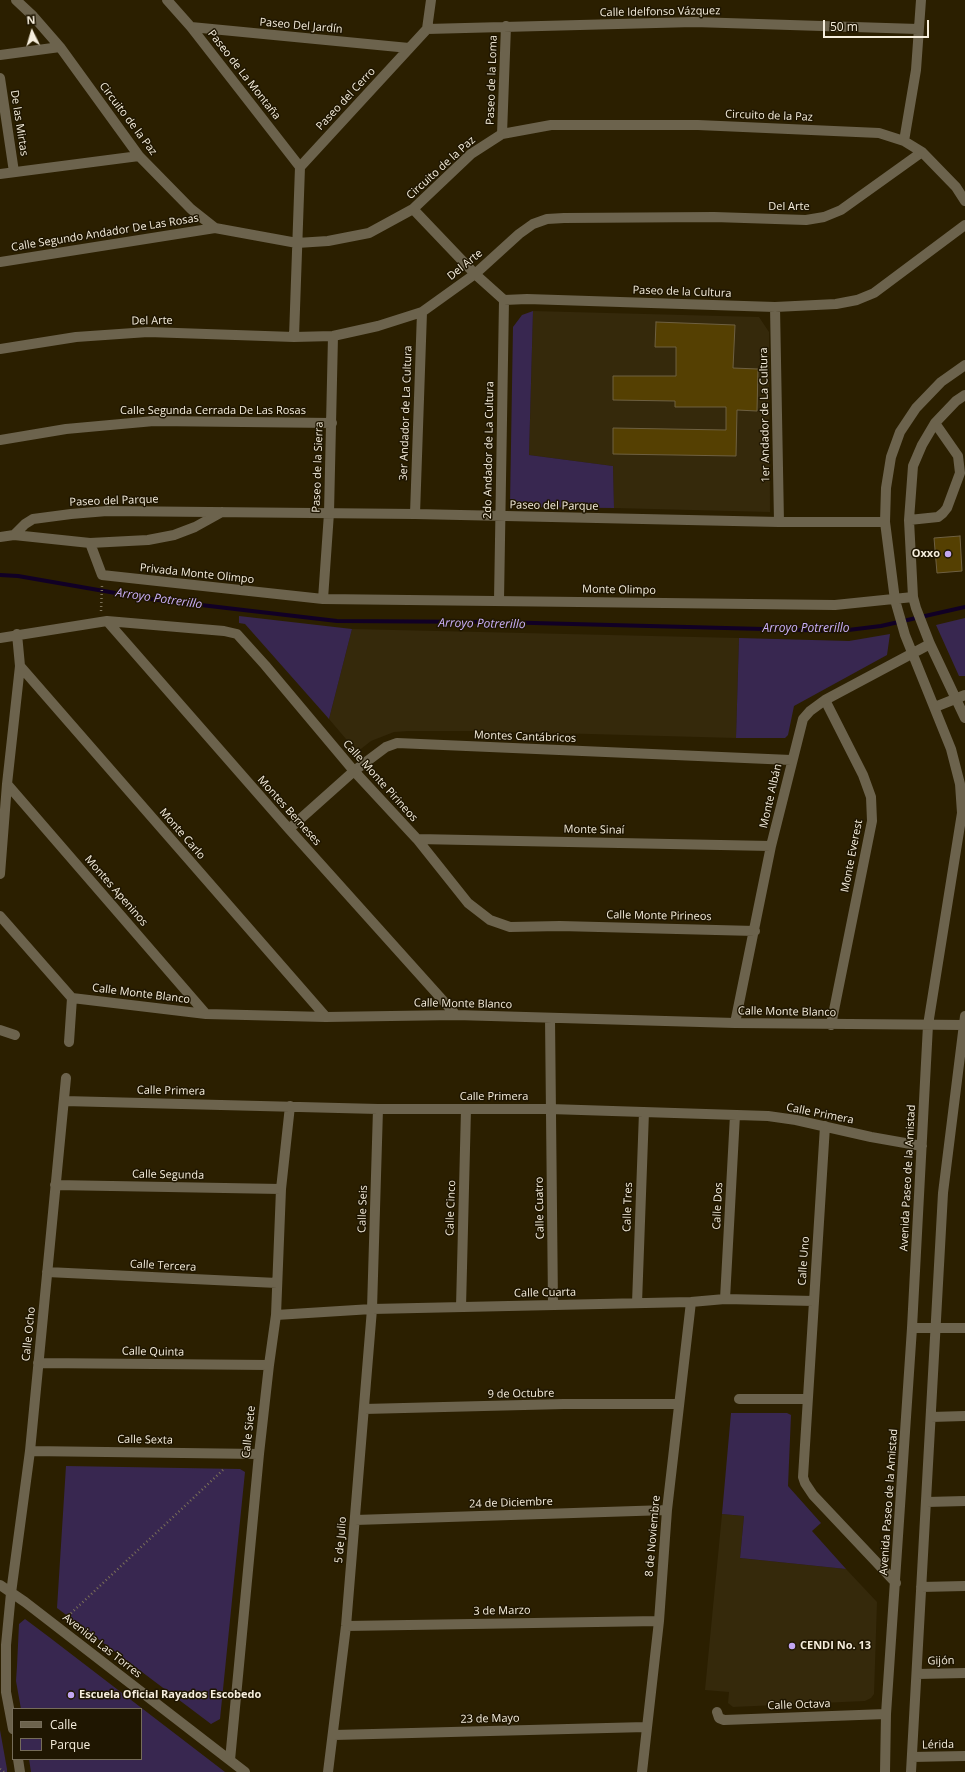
<!DOCTYPE html>
<meta charset="utf-8">
<style>
body{margin:0}
#map{position:relative;width:965px;height:1772px;overflow:hidden;background:#2b1f00;font-family:"Open Sans",sans-serif}
canvas{display:block}
.legend{position:absolute;left:12px;top:1708px;width:130px;height:52px;box-sizing:border-box;background:#1f1601;border:1px solid #756c59;margin:0;padding:5px 7px;list-style:none;font-size:12px;color:#f5eddc}
.legend li{display:flex;align-items:center;gap:8px;height:20px}
.legend b{width:20px;border:1px solid #756c59}
.north{position:absolute;left:12px;top:12px;width:40px;height:40px;-webkit-text-stroke:3px #1f1601;paint-order:stroke;rotate:355deg;font-size:11px;font-weight:700;line-height:16px;text-align:center;color:#f5eddc}
.north::after{content:'';display:block;margin:auto;width:14px;height:18px;background:#f5eddc;clip-path:polygon(50% 0,100% 100%,50% 72%,0 100%)}
.scale{position:absolute;left:823px;top:20px;width:106px;height:18px;box-sizing:border-box;border:2px solid #f5eddc;border-top:0;padding-left:5px;font-size:12px;line-height:14px;white-space:nowrap;color:#f5eddc;-webkit-text-stroke:3px #1f1601;paint-order:stroke}
</style>
<div id="map">
<canvas width="965" height="1772"></canvas>
<ul class="legend">
<li><b style="height:5px;background:#6c634d"></b>Calle</li>
<li><b style="height:11px;background:#382750"></b>Parque</li>
</ul>
<div class="north">N</div>
<div class="scale">50 m</div>
</div>
<script>
const g = document.querySelector('canvas').getContext('2d');
g.lineJoin = 'round';
function fill(path, color) { g.fillStyle = color; g.fill(path, 'evenodd'); }
const shape = rows => new Path2D(rows.map(r => 'M' + r).join(''));
function trace(path, color, width, dash) { g.strokeStyle = color; g.lineWidth = width; g.lineCap = dash ? 'butt' : 'round'; g.setLineDash(dash || []); g.stroke(path); }
function write(font, color, halo, rows, align = 'center') {
  g.font = font + ' "Open Sans",sans-serif'; g.lineWidth = 3; g.setLineDash([]); g.textBaseline = 'middle'; g.strokeStyle = halo; g.fillStyle = color; for (const [text, x, y, turn = 0] of rows) {
    g.save(); g.translate(x, y); g.rotate((+turn || 0) * Math.PI / 180); g.textAlign = isNaN(turn) ? turn : align; if (halo) g.strokeText(text, 0, 0); g.fillText(text, 0, 0); g.restore();
  }
}
const built = shape([
 [533,311,759,317,769,332,770,512,614,508,613,466,529,455],
 [352,629,739,638,736,738,481,731,409,731,394,732,371,741,357,752,329,719],
 [722,1514,744,1516,740,1558,846,1569,877,1602,874,1694,871,1698,865,1701,733,1707,728,1703,729,1692,705,1690]
]);
const green = shape([
 [533,311,529,455,613,466,614,508,517,507,510,504,513,327,522,315],
 [239,616,352,629,329,719,245,624,239,623],
 [965,618,965,676,959,676,936,625],
 [890,634,887,655,794,706,788,735,785,738,736,738,739,638,849,641],
 [731,1413,787,1413,791,1415,788,1486,821,1523,812,1531,846,1569,740,1558,744,1516,722,1514],
 [66,1466,240,1469,245,1472,220,1719,211,1724,57,1608],
 [25,1619,49,1637,225,1772,31,1772,29,1759,141,1759,141,1709,21,1709,16,1681,17,1666,19,1624],
 [0,1730,7,1769,7,1772,0,1772]
]);
const stream = shape([
 [0,575,18,576,150,599,337,621,496,622,840,631,881,626,965,607]
]);
const building = shape([
 [656,322,735,325,733,368,758,369,757,411,737,410,736,456,613,454,613,428,726,430,726,407,675,407,675,401,613,400,613,376,676,376,676,347,655,347,656,322],
 [960,536,962,571,937,573,934,538,960,536]
]);
const path = shape([
 [101,611,102,586],
 [68,1616,224,1469],
 [0,1769,4,1772]
]);
const minor = shape([
 [16,0,33,16,60,47,139,156,191,209,215,228,297,243,328,241,369,233,413,209,471,154,502,134,551,125,698,125,879,133,904,141,922,152,956,187,965,201],
 [167,0,191,27,300,167],
 [191,27,409,48],
 [427,29,431,0],
 [0,55,60,47],
 [0,78,14,172],
 [502,134,506,26],
 [904,141,916,70,921,0],
 [300,167,427,29,694,22,918,29],
 [0,174,139,156],
 [413,209,475,274,504,300,527,299,775,307,836,304,857,300,874,293,965,225],
 [0,262,215,228],
 [775,307,779,522],
 [294,337,300,167],
 [0,349,76,337,148,332,294,337,333,336,378,326,422,312,475,274,519,234,533,224,547,219,564,218,714,217,806,220,824,217,841,210,922,152],
 [965,395,956,401,935,423,922,445,913,466,909,520,913,597,916,608,930,644,965,718],
 [0,440,66,429,154,421,332,423],
 [415,514,422,312],
 [909,520,938,517,943,513,947,508,960,473,958,456,935,423],
 [14,535,90,543,148,540,174,535,195,527,222,512],
 [0,537,14,535,25,524,33,519,71,514,107,511,415,514,779,522,885,522],
 [90,543,102,575,323,599,835,605,913,597],
 [323,599,329,513,333,336],
 [499,600,504,300],
 [107,621,289,829,456,1015],
 [0,638,107,621,224,631,237,634,265,665,354,771,417,839,468,903,490,920,510,927,560,926,755,931],
 [20,666,326,1017],
 [825,700,863,775,871,797,872,821,831,1025],
 [935,707,965,695],
 [7,784,206,1014],
 [289,829,354,771,386,747,397,743,791,760],
 [417,839,771,846],
 [0,874,7,784,20,666,17,634],
 [0,916,72,998,206,1014,326,1017,456,1015,735,1023,964,1025],
 [550,1018,553,1305],
 [735,1023,771,846,803,719,810,711,825,700,930,644],
 [0,1030,15,1035],
 [69,1042,72,998],
 [64,1101,378,1109,550,1109,768,1116,796,1120,871,1137,922,1146],
 [825,1126,803,1477,805,1483,813,1495,896,1583],
 [55,1185,281,1189],
 [47,1272,277,1283],
 [725,1299,735,1115],
 [637,1303,644,1112],
 [461,1307,466,1109],
 [276,1315,372,1309,691,1302,725,1299,814,1301],
 [912,1328,965,1328],
 [38,1363,269,1365],
 [739,1399,807,1399],
 [364,1409,564,1404,678,1404],
 [931,1417,965,1416],
 [30,1451,259,1454],
 [927,1502,965,1501],
 [355,1520,667,1510],
 [0,1585,25,1602,245,1772],
 [921,1587,965,1586],
 [346,1626,659,1621],
 [917,1674,965,1673],
 [717,1712,719,1718,724,1720,886,1714],
 [13,1729,6,1692,6,1645,11,1593,30,1451,66,1078],
 [334,1735,646,1727],
 [912,1757,965,1756],
 [18,1759,20,1772],
 [230,1760,259,1454,269,1365,276,1315,281,1189,290,1106],
 [328,1772,346,1626,372,1309,378,1109],
 [642,1772,659,1621,667,1510,691,1302],
 [885,1772,886,1714,912,1328,928,1025,962,813,960,784,951,749,905,635,895,600,885,522,886,488,891,457,900,432,916,408,941,382,965,365],
 [911,1772,943,1193,965,1016]
]);
const markers = [
 [948,554,4,"#c3a7f2"],
 [792,1646,4,"#c3a7f2"],
 [71,1695,4,"#c3a7f2"]
];
const streetNames = [
 ["Calle Idelfonso Vázquez",660,12,-1],
 ["Paseo Del Jardín",301,26,5],
 ["Paseo de La Montaña",244,75,52],
 ["Paseo de la Loma",492,80,-88],
 ["Paseo del Cerro",346,99,-47],
 ["Circuito de la Paz",769,116,2],
 ["Circuito de la Paz",128,119,53],
 ["De las Mirtas",19,123,81],
 ["Circuito de la Paz",441,168,-42],
 ["Del Arte",789,207],
 ["Calle Segundo Andador De Las Rosas",105,233,-9],
 ["Del Arte",465,265,-39],
 ["Paseo de la Cultura",682,292,2],
 ["Del Arte",152,321,-1],
 ["Calle Segunda Cerrada De Las Rosas",213,411],
 ["3er Andador de La Cultura",406,413,-88],
 ["1er Andador de La Cultura",765,415,-91],
 ["2do Andador de La Cultura",489,450,-89],
 ["Paseo de la Sierra",318,467,-88],
 ["Paseo del Parque",114,501,-2],
 ["Paseo del Parque",554,506,1],
 ["Privada Monte Olimpo",197,574,6],
 ["Monte Olimpo",619,590,1],
 ["Montes Cantábricos",525,737,2],
 ["Calle Monte Pirineos",380,781,48],
 ["Monte Albán",771,796,-77],
 ["Montes Berneses",289,811,48],
 ["Monte Sinaí",594,830,1],
 ["Monte Carlo",182,834,49],
 ["Monte Everest",852,856,-79],
 ["Montes Apeninos",116,891,49],
 ["Calle Monte Pirineos",659,916,1],
 ["Calle Monte Blanco",141,994,7],
 ["Calle Monte Blanco",463,1004,1],
 ["Calle Monte Blanco",787,1012,1],
 ["Calle Primera",171,1091,1],
 ["Calle Primera",494,1097],
 ["Calle Primera",820,1114,11],
 ["Calle Segunda",168,1175,1],
 ["Avenida Paseo de la Amistad",908,1178,-87],
 ["Calle Dos",718,1206,-87],
 ["Calle Tres",628,1207,-88],
 ["Calle Cinco",451,1208,-88],
 ["Calle Cuatro",540,1208,-91],
 ["Calle Seis",363,1209,-88],
 ["Calle Uno",804,1261,-86],
 ["Calle Tercera",163,1266,3],
 ["Calle Cuarta",545,1293,-1],
 ["Calle Ocho",29,1334,-84],
 ["Calle Quinta",153,1352,1],
 ["9 de Octubre",521,1394,-1],
 ["Calle Siete",249,1432,-84],
 ["Calle Sexta",145,1440,1],
 ["Avenida Paseo de la Amistad",889,1502,-86],
 ["24 de Diciembre",511,1503,-2],
 ["8 de Noviembre",653,1536,-85],
 ["5 de Julio",341,1540,-85],
 ["3 de Marzo",502,1611,-1],
 ["Avenida Las Torres",102,1646,38],
 ["Gijón",941,1661,-1],
 ["Calle Octava",799,1705,-2],
 ["23 de Mayo",490,1719,-1],
 ["Lérida",938,1745,-1]
];
const poiNames = [
 ["Oxxo",940,554,"right"],
 ["CENDI No. 13",800,1646],
 ["Escuela Oficial Rayados Escobedo",79,1695]
];
const waterNames = [
 ["Arroyo Potrerillo",159,599,8],
 ["Arroyo Potrerillo",482,624,1],
 ["Arroyo Potrerillo",806,629]
];
fill(built, '#35290b');
fill(green, '#382750');
trace(stream, '#110025', 4);
fill(building, '#554002');
trace(building, '#6e6041', 1);
trace(path, '#7b7158', 2.5, [1, 3]);
trace(minor, '#6c634d', 10);
for (const [x, y, r, color] of markers) { const dot = new Path2D(); dot.arc(x, y, r, 0, 2 * Math.PI); g.fillStyle = color; g.fill(dot); trace(dot, '#1f1601', 1.5); }
write('11px', '#f5eddc', '#1f1601', streetNames);
write('bold 11px', '#f5eddc', '#1f1601', poiNames, 'left');
write('italic 12px', '#caaff9', '#1f1601', waterNames);
</script>
